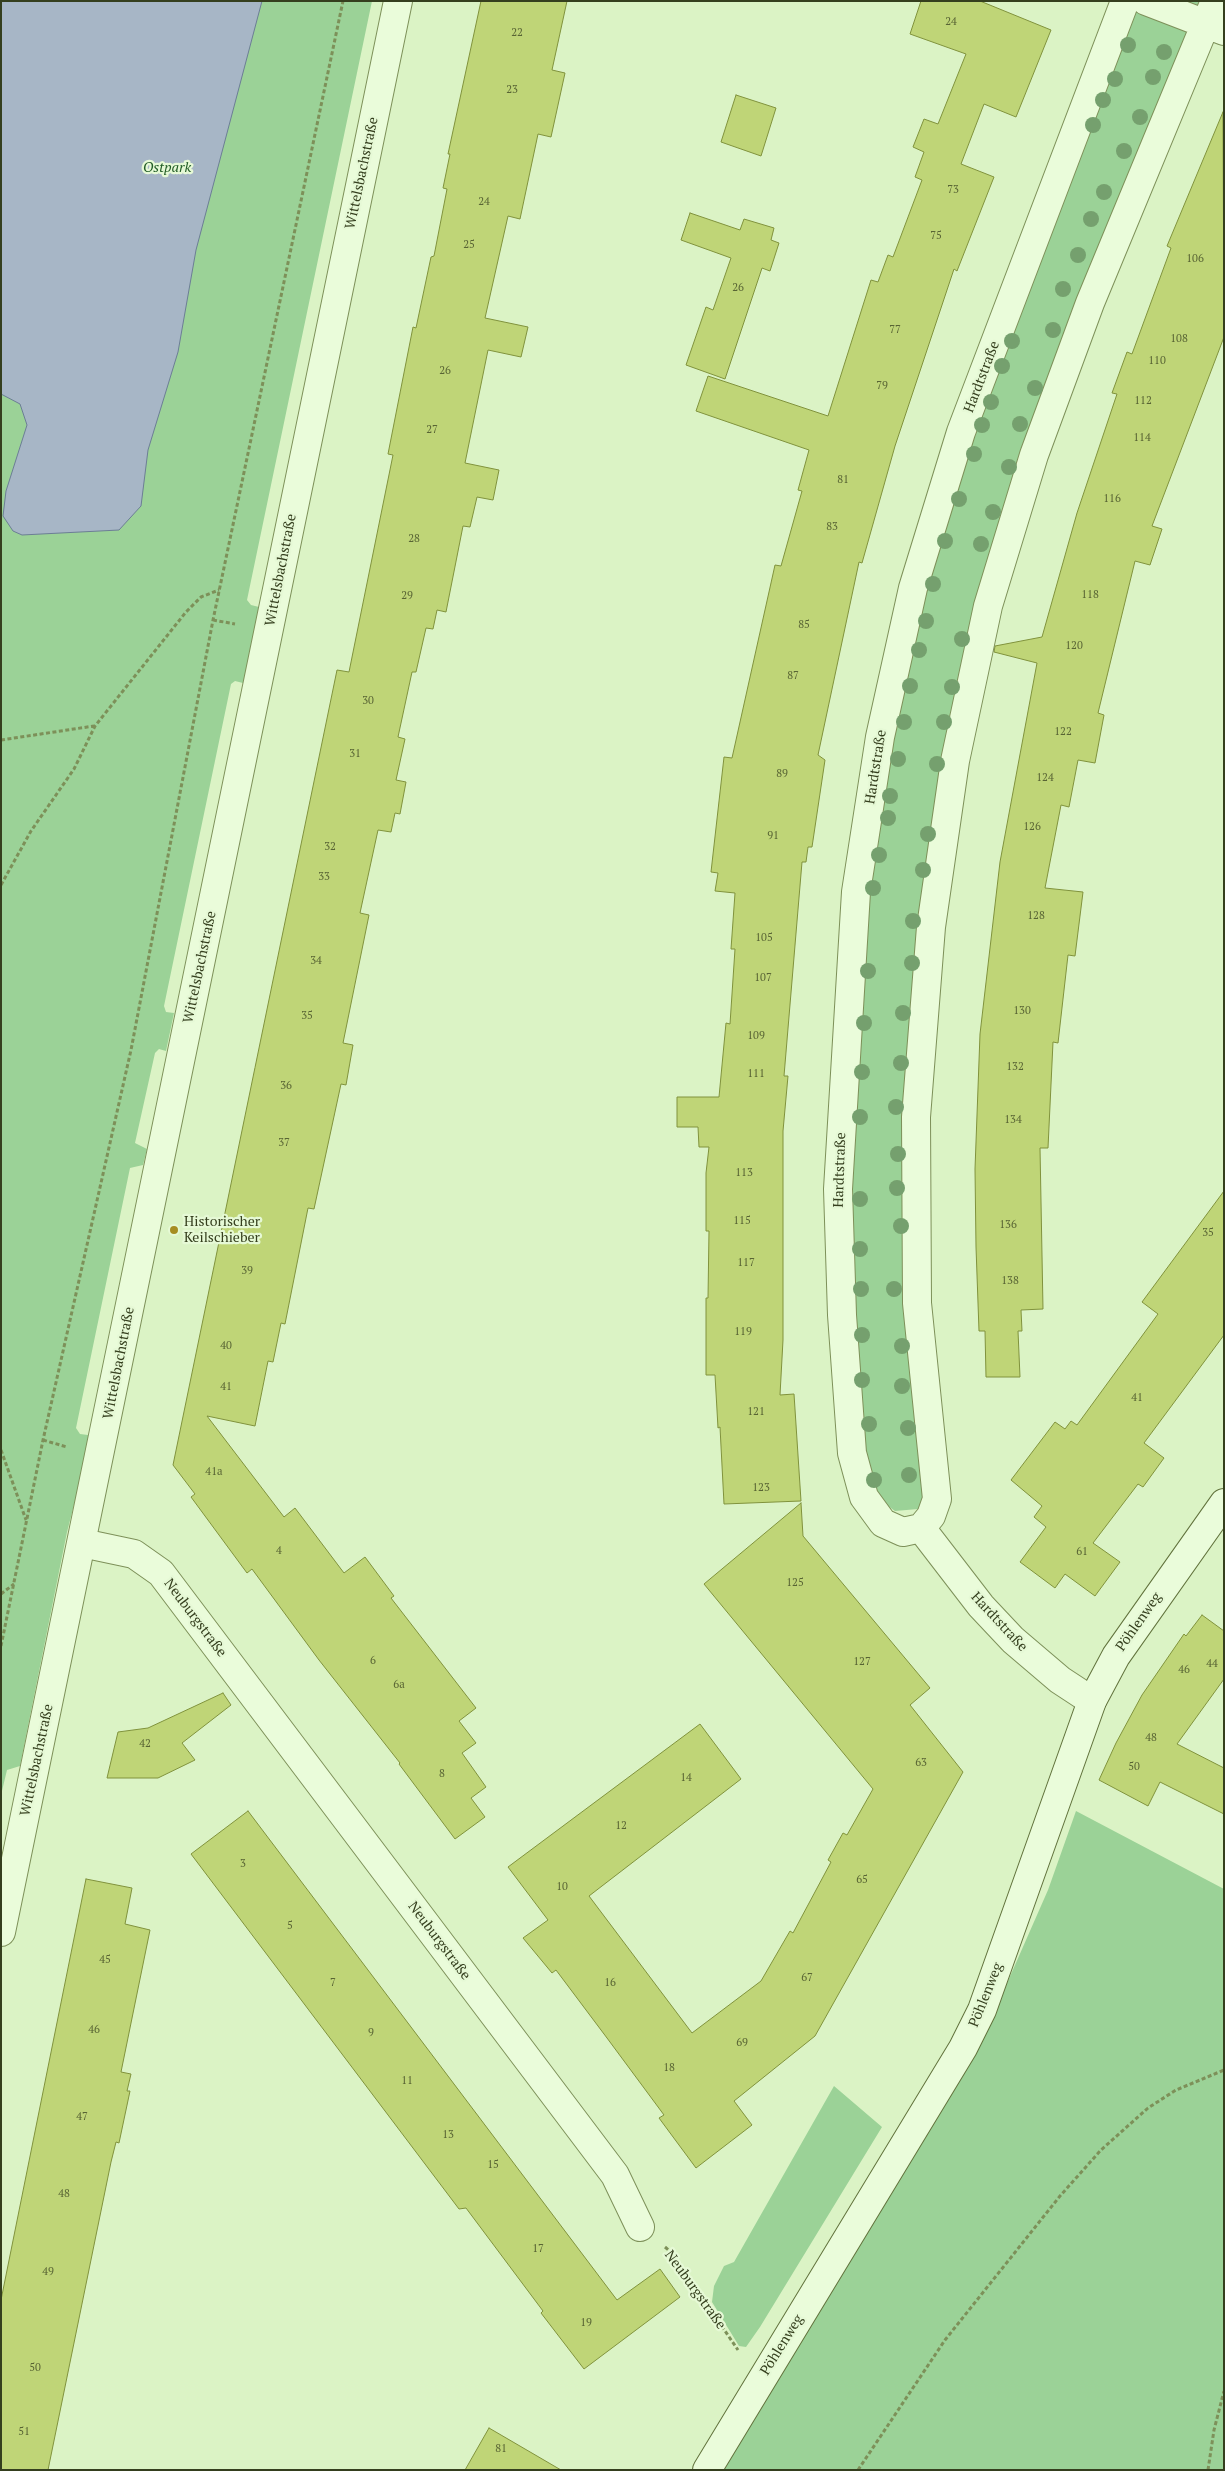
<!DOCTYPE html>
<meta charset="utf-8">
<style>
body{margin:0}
#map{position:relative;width:1225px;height:2471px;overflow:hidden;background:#dbf3c5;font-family:"PT Serif",serif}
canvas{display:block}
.frame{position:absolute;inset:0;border:2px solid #353f1e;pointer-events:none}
</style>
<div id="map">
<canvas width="1225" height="2471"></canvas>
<div class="frame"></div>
</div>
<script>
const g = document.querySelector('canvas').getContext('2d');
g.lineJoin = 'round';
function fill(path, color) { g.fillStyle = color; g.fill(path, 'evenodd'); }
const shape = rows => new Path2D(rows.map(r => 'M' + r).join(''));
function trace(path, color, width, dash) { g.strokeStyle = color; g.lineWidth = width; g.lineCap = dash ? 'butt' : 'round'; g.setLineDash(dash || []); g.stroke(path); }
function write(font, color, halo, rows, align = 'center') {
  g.font = font + ' "PT Serif",serif'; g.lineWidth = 4.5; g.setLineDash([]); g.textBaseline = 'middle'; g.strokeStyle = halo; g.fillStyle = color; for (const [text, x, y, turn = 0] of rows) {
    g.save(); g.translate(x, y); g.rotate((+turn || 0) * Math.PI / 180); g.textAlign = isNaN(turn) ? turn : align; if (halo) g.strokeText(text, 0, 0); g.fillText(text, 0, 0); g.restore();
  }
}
const green = shape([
 [1,1,372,1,247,600,251,605,263,608,247,684,235,681,231,684,164,1006,166,1012,174,1013,166,1051,159,1049,155,1053,135,1143,147,1149,143,1165,130,1168,76,1428,80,1434,88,1435,91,1439,67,1532,20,1766,7,1770,1,1795],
 [1133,1,1205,1,1080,300,1021,448,977,598,920,926,925,1497,918,1509,895,1511,880,1500,870,1481,862,1450,848,1189,865,894,890,738,923,589,973,433],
 [1076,1811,1224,1889,1224,2470,721,2470,959,2076,1008,1981,1048,1890],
 [834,2086,882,2127,760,2327,746,2347,739,2346,712,2302,714,2286,724,2266,734,2262]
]);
const water = shape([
 [1,1,262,1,196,250,178,352,148,450,141,506,119,530,22,535,13,531,3,516,6,491,27,425,20,404,1,394,1,1]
]);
const building = shape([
 [481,1,567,1,552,70,565,73,551,137,538,134,520,219,508,216,485,318,528,327,521,357,488,350,465,463,499,470,493,500,477,497,470,527,463,526,446,612,437,610,433,629,426,628,416,672,412,672,398,737,405,739,396,780,406,782,400,814,395,813,391,832,378,830,360,913,369,915,343,1043,353,1045,346,1085,341,1084,314,1209,308,1208,285,1324,281,1323,273,1362,268,1361,255,1426,207,1416,284,1517,295,1508,344,1573,365,1557,394,1596,391,1598,476,1708,459,1721,476,1743,462,1753,486,1787,471,1798,485,1817,455,1839,399,1764,400,1763,319,1660,252,1569,247,1573,191,1497,195,1494,173,1465,337,670,349,672,393,455,388,454,413,327,416,328,431,257,434,256,447,189,443,188,450,154,448,154,481,1],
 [921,1,980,1,1051,30,1016,117,984,104,961,164,994,177,957,271,954,269,895,446,862,563,859,562,818,755,825,760,812,847,808,847,806,862,802,862,784,1076,788,1076,783,1131,783,1340,780,1395,794,1394,801,1501,724,1504,720,1427,718,1428,715,1375,706,1375,706,1298,708,1298,709,1231,706,1231,706,1173,709,1147,699,1147,698,1127,677,1127,677,1097,719,1097,726,1023,730,1024,735,949,731,949,735,893,715,891,718,873,711,872,724,757,732,758,775,565,781,566,802,491,798,490,809,450,696,411,708,376,828,416,871,280,878,282,888,255,893,257,922,180,915,177,924,152,913,147,924,119,938,124,966,54,910,34,921,1],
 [736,95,776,108,761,156,721,142,736,95],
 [1223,112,1224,337,1152,526,1162,529,1150,565,1135,561,1098,713,1104,715,1095,763,1078,760,1069,807,1061,805,1045,888,1083,892,1075,956,1068,955,1058,1043,1053,1042,1048,1148,1040,1148,1043,1309,1021,1310,1022,1331,1018,1331,1020,1377,986,1377,985,1331,979,1331,976,1247,975,1169,980,1034,1000,862,1037,663,994,652,995,646,1042,637,1077,513,1117,394,1112,393,1127,352,1132,354,1171,248,1167,246,1223,112],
 [690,213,740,230,744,219,774,228,771,240,779,243,770,271,762,268,725,379,686,365,706,307,713,310,731,258,681,240,690,213],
 [1224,1191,1224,1335,1144,1443,1164,1458,1143,1487,1138,1484,1093,1543,1120,1562,1095,1596,1065,1574,1055,1588,1020,1562,1046,1527,1034,1517,1042,1506,1011,1480,1055,1422,1065,1429,1071,1421,1077,1425,1158,1314,1142,1302,1224,1191],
 [801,1503,803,1536,930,1688,910,1705,963,1772,815,2036,734,2101,752,2125,696,2168,659,2118,664,2115,607,2038,556,1970,552,1973,523,1938,548,1920,508,1867,700,1724,741,1779,589,1896,692,2033,761,1981,790,1931,793,1933,831,1862,828,1860,843,1833,847,1835,873,1789,704,1584,801,1503],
 [1202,1615,1224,1631,1224,1679,1177,1744,1224,1768,1224,1814,1160,1782,1148,1806,1099,1780,1116,1743,1142,1695,1184,1634,1186,1636,1202,1615],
 [223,1693,231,1705,182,1743,195,1760,158,1778,107,1778,118,1732,148,1728,223,1693],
 [248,1811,617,2300,660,2269,680,2297,584,2369,541,2313,543,2311,466,2208,459,2209,191,1854,248,1811],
 [86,1879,132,1888,125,1924,150,1930,121,2072,131,2074,127,2091,130,2091,119,2143,116,2142,111,2162,48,2470,1,2470,1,2300,86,1879],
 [489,2428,561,2470,465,2470,489,2428]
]);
const path = shape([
 [213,620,235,624],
 [1,740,94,726],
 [1,885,31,831,74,769,95,726,186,612,201,597,219,590],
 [43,1440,67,1447],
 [1,1450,26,1520],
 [1,1594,14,1584],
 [1,1646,43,1440,131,1050,213,620,343,1],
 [665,2247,672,2253,738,2350],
 [858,2470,945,2340,1060,2196,1101,2150,1148,2108,1176,2090,1224,2070],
 [1208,2470,1214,2430,1224,2391]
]);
const minor = shape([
 [1125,1,961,432,913,588,880,737,856,892,838,1189,842,1315,852,1453,864,1497,883,1523,903,1532,921,1528,931,1516,937,1499,917,1303,916,1117,931,927,955,761,988,606,1034,455,1090,303,1215,1],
 [1146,1,1224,31],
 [921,1528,981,1606,1013,1640,1060,1680,1092,1701],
 [82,1543,134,1554,161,1573,615,2175,640,2227],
 [1,1932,398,1]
]);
const secondary = shape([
 [707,2470,963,2048,982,2010,1092,1701,1116,1656,1224,1503]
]);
const trees = [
 [1128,45],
 [1164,52],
 [1153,77],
 [1115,79],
 [1103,100],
 [1140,117],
 [1093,125],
 [1124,151],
 [1104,192],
 [1091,219],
 [1078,255],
 [1063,289],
 [1053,330],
 [1012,341],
 [1002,366],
 [1035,388],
 [991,402],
 [1020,424],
 [982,425],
 [974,454],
 [1009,467],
 [959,499],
 [993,512],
 [945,541],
 [981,544],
 [933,584],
 [926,621],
 [962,639],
 [919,650],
 [910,686],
 [952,687],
 [904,722],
 [944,722],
 [898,759],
 [937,764],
 [890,796],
 [888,818],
 [928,834],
 [879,855],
 [923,870],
 [873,888],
 [913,921],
 [912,963],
 [868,971],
 [903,1013],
 [864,1023],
 [901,1063],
 [862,1072],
 [896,1107],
 [860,1117],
 [898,1154],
 [897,1188],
 [860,1199],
 [901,1226],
 [860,1249],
 [861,1289],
 [894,1289],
 [862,1335],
 [902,1346],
 [862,1380],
 [902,1386],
 [869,1424],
 [908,1428],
 [909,1475],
 [874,1480]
];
const markers = [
 [174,1230,5,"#a68d22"]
];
const numberNames = [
 ["24",951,22],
 ["22",517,33],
 ["23",512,90],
 ["73",953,190],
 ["24",484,202],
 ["75",936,236],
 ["25",469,245],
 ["106",1195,259],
 ["26",738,288],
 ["77",895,330],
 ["108",1179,339],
 ["110",1157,361],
 ["26",445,371],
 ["79",882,386],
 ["112",1143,401],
 ["27",432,430],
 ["114",1142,438],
 ["81",843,480],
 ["116",1112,499],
 ["83",832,527],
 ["28",414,539],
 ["118",1090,595],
 ["29",407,596],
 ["85",804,625],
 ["120",1074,646],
 ["87",793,676],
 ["30",368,701],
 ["122",1063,732],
 ["31",355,754],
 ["89",782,774],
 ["124",1045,778],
 ["126",1032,827],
 ["91",773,836],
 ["32",330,847],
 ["33",324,877],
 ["128",1036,916],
 ["105",764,938],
 ["34",316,961],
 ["107",763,978],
 ["130",1022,1011],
 ["35",307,1016],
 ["109",756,1036],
 ["132",1015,1067],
 ["111",756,1074],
 ["36",286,1086],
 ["134",1013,1120],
 ["37",284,1143],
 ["113",744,1173],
 ["115",742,1221],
 ["136",1008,1225],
 ["35",1208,1233],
 ["117",746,1263],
 ["39",247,1271],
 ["138",1010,1281],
 ["119",743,1332],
 ["40",226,1346],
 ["41",226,1387],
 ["41",1137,1398],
 ["121",756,1412],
 ["41a",214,1472],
 ["123",761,1488],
 ["4",279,1551],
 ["61",1082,1552],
 ["125",795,1583],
 ["6",373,1661],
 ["127",862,1662],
 ["44",1212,1664],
 ["46",1184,1670],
 ["6a",399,1685],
 ["48",1151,1738],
 ["42",145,1744],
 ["63",921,1763],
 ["50",1134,1767],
 ["8",442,1774],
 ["14",686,1778],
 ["12",621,1826],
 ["3",243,1864],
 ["65",862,1880],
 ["10",562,1887],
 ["5",290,1926],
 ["45",105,1960],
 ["67",807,1978],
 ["7",333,1983],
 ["16",610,1983],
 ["46",94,2030],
 ["9",371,2033],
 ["69",742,2043],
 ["18",669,2068],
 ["11",407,2081],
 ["47",82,2117],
 ["13",448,2135],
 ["15",493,2165],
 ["48",64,2194],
 ["17",538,2249],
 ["49",48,2272],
 ["19",586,2323],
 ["50",35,2368],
 ["51",24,2432],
 ["81",501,2449]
];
const parkNames = [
 ["Ostpark",167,168]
];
const streetNames = [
 ["Wittelsbachstraße",362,173,-78],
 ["Hardtstraße",982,377,-69],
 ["Wittelsbachstraße",281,570,-79],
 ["Hardtstraße",876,767,-81],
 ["Wittelsbachstraße",200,967,-78],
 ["Hardtstraße",840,1170,-88],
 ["Wittelsbachstraße",119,1363,-79],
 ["Neuburgstraße",195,1618,53],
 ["Hardtstraße",999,1622,47],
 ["Pöhlenweg",1139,1622,-55],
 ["Wittelsbachstraße",37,1760,-78],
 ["Neuburgstraße",439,1941,53],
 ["Pöhlenweg",986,1995,-68],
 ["Neuburgstraße",695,2290,54],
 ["Pöhlenweg",782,2345,-58]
];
const poiNames = [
 ["Historischer",184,1222],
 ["Keilschieber",184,1238]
];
fill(green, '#9bd297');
fill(water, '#a7b6c6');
trace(water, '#6c7e95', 1);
fill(building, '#bfd577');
trace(building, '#80923c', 1);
trace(minor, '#7d9059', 30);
trace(secondary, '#61723c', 30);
trace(path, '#7d9059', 3, [4, 2.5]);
trace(minor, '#eafcda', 28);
trace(secondary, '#eafcda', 28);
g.fillStyle = '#75a06e';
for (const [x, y] of trees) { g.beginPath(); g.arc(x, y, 8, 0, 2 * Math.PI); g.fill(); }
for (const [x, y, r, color] of markers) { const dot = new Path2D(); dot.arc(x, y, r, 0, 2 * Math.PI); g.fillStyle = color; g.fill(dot); trace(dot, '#e6f9d6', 2); }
write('11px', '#586434', null, numberNames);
write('italic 14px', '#225d26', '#e6f9d6', parkNames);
write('14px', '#353f1e', '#e6f9d6', streetNames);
write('14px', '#353f1e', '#e6f9d6', poiNames, 'left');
</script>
